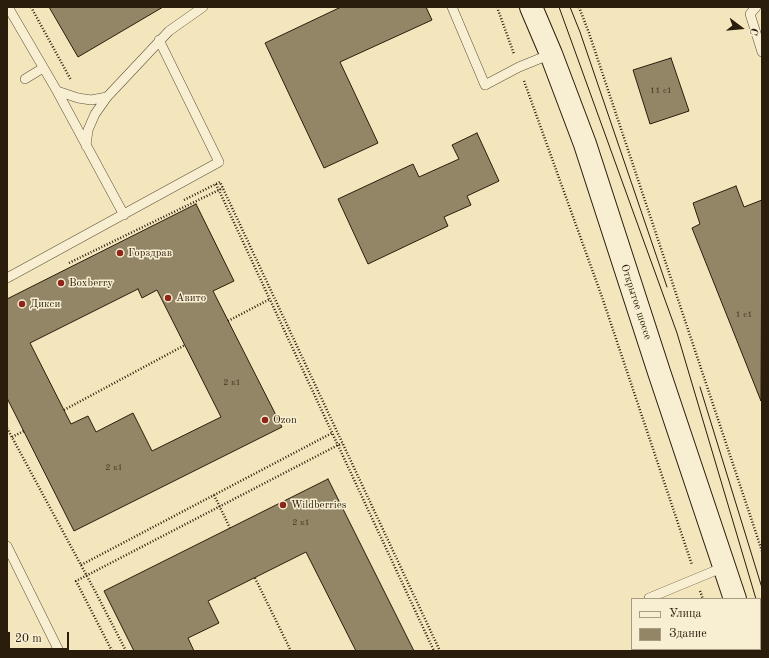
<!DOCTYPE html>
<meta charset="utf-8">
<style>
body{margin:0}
#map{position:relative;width:769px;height:658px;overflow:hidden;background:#f4e6bc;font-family:"Old Standard TT",serif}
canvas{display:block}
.frame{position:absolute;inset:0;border:8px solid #2a1d0b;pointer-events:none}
.legend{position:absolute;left:631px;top:598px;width:130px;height:52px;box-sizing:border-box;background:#f8efd3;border:1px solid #a69b83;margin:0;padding:5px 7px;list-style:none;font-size:12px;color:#2a1d0b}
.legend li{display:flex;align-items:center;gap:8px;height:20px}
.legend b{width:20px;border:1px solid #a69b83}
.north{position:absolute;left:721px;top:8px;width:40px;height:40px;-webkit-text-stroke:3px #f8efd3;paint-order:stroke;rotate:106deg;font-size:11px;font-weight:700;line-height:16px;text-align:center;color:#2a1d0b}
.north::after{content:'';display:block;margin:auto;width:14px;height:18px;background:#2a1d0b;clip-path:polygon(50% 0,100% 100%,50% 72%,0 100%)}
.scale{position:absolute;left:8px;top:632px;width:61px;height:18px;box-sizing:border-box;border:2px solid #2a1d0b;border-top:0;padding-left:5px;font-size:12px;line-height:14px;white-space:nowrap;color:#2a1d0b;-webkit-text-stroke:3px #f8efd3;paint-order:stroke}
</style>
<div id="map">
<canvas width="769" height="658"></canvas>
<div class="frame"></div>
<ul class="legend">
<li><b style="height:5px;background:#f8efd3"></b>Улица</li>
<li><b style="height:11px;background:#938667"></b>Здание</li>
</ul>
<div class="north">С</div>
<div class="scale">20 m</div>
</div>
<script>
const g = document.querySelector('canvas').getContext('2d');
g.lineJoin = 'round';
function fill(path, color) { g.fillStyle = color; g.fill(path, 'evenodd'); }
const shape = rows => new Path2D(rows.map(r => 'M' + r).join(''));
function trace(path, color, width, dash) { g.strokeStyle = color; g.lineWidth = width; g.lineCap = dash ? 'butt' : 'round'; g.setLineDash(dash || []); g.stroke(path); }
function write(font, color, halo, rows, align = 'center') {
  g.font = font + ' "Old Standard TT",serif'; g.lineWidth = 3; g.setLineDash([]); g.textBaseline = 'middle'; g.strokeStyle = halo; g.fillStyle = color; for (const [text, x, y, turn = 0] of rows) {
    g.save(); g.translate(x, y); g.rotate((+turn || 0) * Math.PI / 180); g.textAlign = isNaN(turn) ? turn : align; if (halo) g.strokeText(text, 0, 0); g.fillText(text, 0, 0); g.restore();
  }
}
const building = shape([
 [49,7,163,7,78,57,49,7],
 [341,7,426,7,432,20,340,62,378,143,324,168,265,43,341,7],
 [671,58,689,111,650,124,633,70,671,58],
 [477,133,499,181,467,196,471,205,444,217,448,226,368,264,338,199,413,164,419,177,459,159,452,145,477,133],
 [736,186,744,207,762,200,761,401,692,228,700,224,693,203,736,186],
 [196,204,234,281,213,291,282,427,74,531,7,398,7,299,196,204],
 [138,289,142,298,157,290,221,417,152,451,133,413,96,432,88,416,71,424,30,343,138,289],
 [328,479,414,651,356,651,306,552,208,601,219,623,188,638,194,651,134,651,104,591,328,479]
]);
const path = shape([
 [31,7,71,80],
 [497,7,514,54],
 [579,7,589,33,762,551],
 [524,81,602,297,692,565],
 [216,184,434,651],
 [184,200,220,182,440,651],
 [69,263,223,188],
 [228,321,270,299],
 [64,410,185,345],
 [7,428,95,591,126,651],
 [12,437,24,431],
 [214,495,230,528],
 [81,565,332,433],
 [255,578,291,651],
 [700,591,703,599],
 [717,649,718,651],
 [112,651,76,581,342,443]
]);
const lane = shape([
 [8,7,57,91,124,215],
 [452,7,485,85,519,67,551,54],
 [756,7,750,14,762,52],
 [25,79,43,68],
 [57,91,78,98,91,100,107,97],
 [86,146,88,130,95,114,107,97,169,31,203,7],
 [7,278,219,162,159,40],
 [7,546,59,651],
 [649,598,724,567],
 [760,640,762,639]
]);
const secondary = shape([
 [531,7,551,54,585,144,659,372,735,599],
 [752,649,752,651]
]);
const tram = shape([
 [559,7,677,333,756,599],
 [570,7,580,32,667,287],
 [700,387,762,588],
 [760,611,762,618]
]);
const markers = [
 [120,253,4,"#8f2418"],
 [61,283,4,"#8f2418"],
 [168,298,4,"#8f2418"],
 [22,304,4,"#8f2418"],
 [265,420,4,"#8f2418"],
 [283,505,4,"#8f2418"]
];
const numberNames = [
 ["11 с1",661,91],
 ["1 с1",744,315],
 ["2 к1",232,383],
 ["2 к1",114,468],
 ["2 к1",301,523]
];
const poiNames = [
 ["Горздрав",128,253],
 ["Boxberry",69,283],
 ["Авито",176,298],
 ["Дикси",30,304],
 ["Ozon",273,420],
 ["Wildberries",291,505]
];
const streetNames = [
 ["Открытое шоссе",636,302,72]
];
fill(building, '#938667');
trace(building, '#2a1d0b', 1);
trace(lane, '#5c4f37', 10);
trace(secondary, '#2a1d0b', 24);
trace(path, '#2a1d0b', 2.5, [1, 2]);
trace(lane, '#f8efd3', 9);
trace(secondary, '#f8efd3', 22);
trace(tram, '#2a1d0b', 1);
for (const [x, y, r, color] of markers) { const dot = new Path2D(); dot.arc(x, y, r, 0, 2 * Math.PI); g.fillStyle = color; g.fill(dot); trace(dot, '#f8efd3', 1.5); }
write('9px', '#443722', null, numberNames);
write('11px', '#2a1d0b', '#f8efd3', poiNames, 'left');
write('11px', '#2a1d0b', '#f8efd3', streetNames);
</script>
